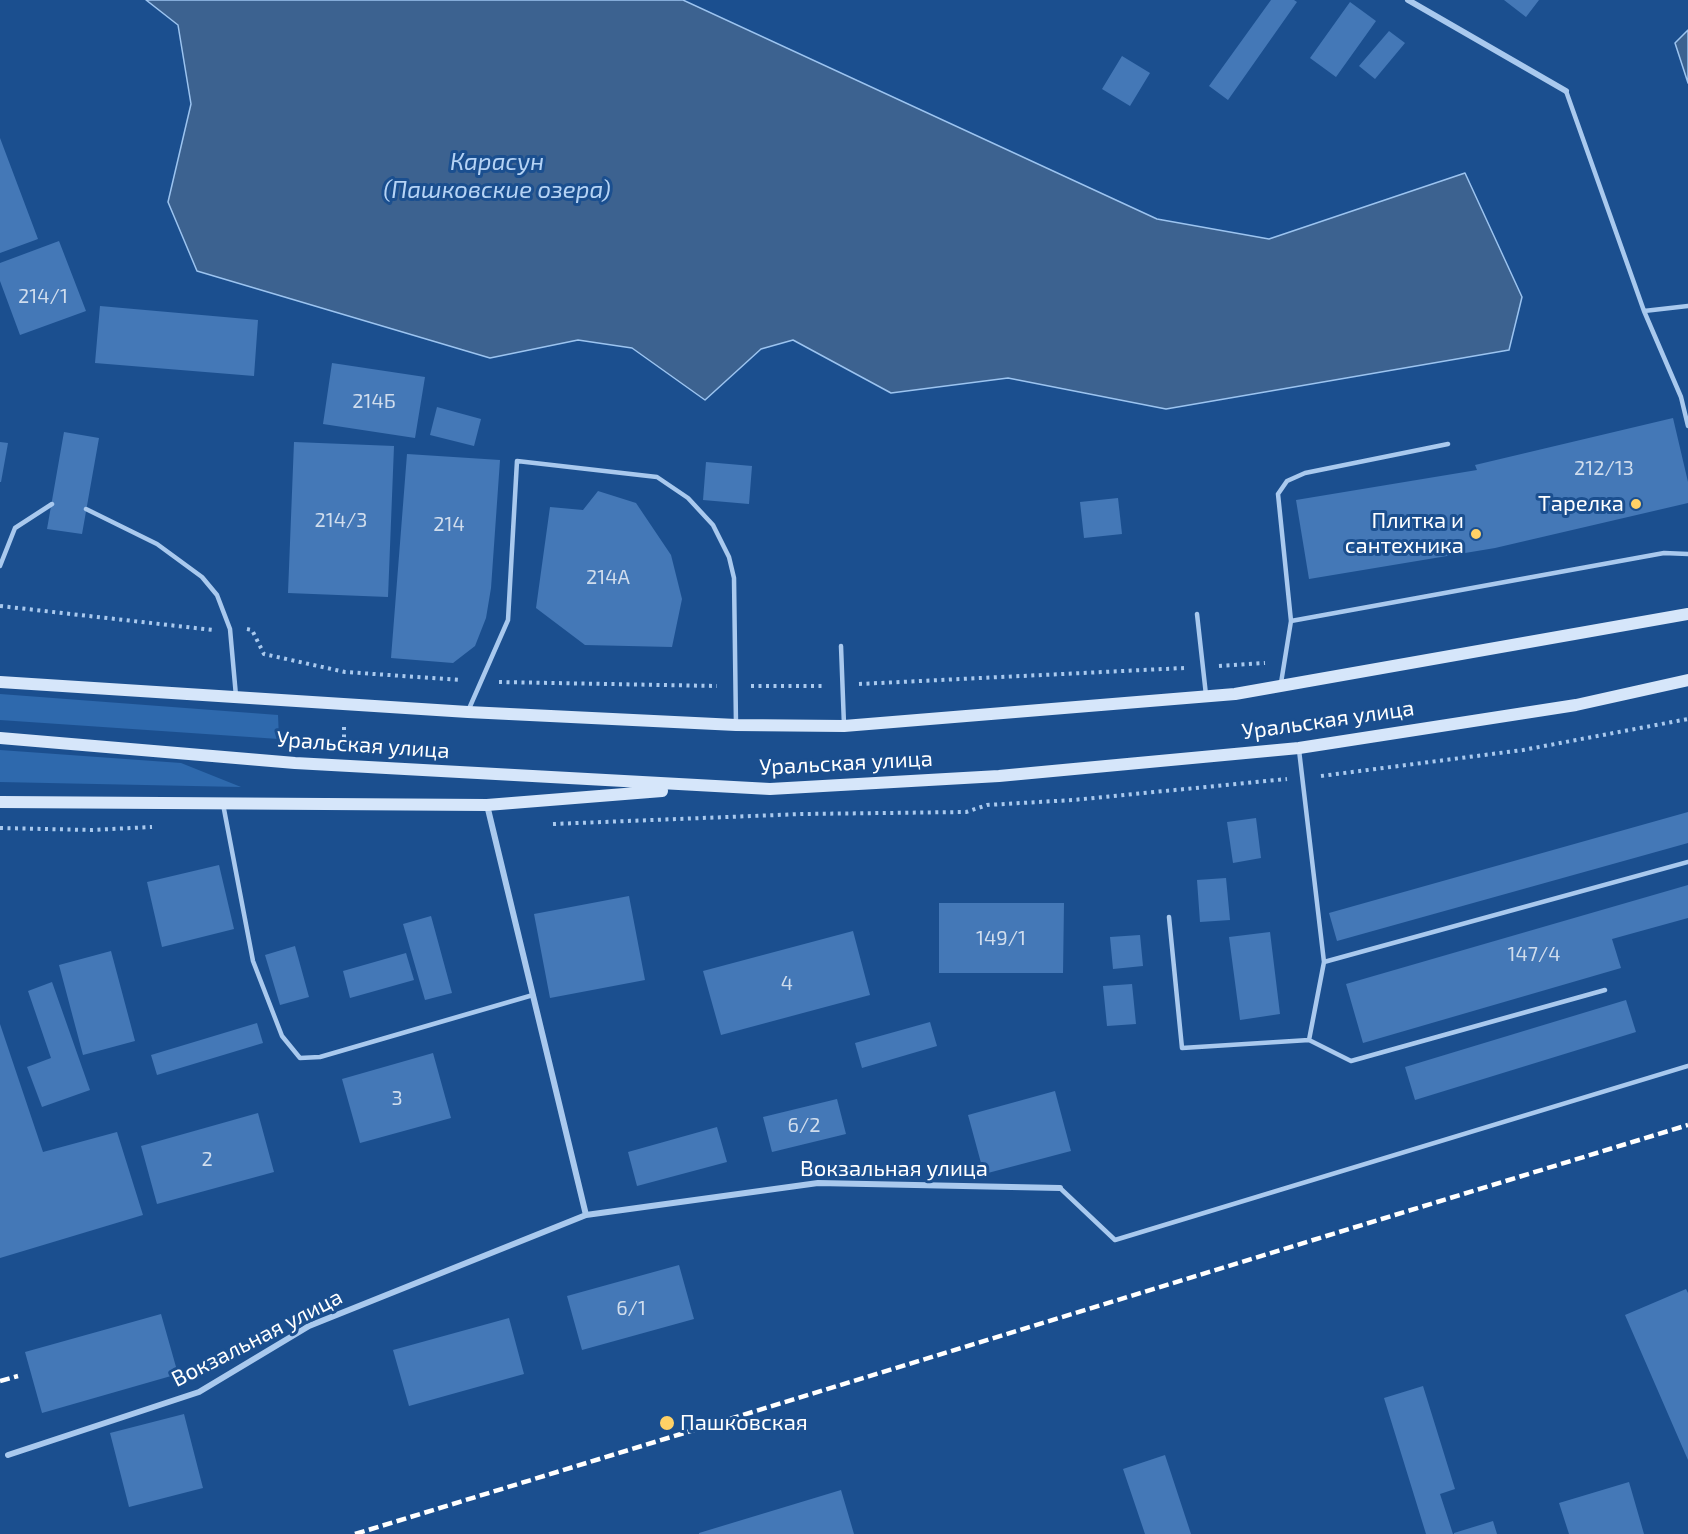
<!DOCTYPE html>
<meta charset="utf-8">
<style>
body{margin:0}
canvas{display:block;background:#1b4f8f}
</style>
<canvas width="1688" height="1534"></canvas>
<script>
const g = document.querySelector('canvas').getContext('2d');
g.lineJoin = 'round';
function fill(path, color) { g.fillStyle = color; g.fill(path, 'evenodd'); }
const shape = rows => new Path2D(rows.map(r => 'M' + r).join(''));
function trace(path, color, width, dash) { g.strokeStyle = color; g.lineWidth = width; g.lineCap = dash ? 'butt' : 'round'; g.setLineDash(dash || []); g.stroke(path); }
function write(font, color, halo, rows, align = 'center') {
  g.font = font + ' "Exo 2",sans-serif'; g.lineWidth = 6; g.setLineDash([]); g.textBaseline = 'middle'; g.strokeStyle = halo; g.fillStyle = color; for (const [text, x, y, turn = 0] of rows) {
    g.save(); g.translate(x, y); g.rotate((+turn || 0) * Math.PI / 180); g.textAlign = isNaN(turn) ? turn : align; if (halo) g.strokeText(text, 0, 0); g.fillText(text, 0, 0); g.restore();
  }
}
const green = shape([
 [0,694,278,715,279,739,0,720],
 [0,750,181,763,241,787,0,782]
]);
const water = shape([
 [146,0,683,0,1157,219,1269,239,1465,173,1522,297,1509,350,1166,409,1008,378,891,393,793,340,761,349,705,400,632,348,578,340,490,358,197,271,168,202,191,104,178,25,146,0],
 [1688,30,1688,83,1675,43,1688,30]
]);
const building = shape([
 [1271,0,1294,0,1297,2,1228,100,1209,86],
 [1504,0,1539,0,1526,17],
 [1350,2,1376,21,1336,77,1310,58],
 [1389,31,1405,43,1375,79,1359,66],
 [1122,56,1150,73,1130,106,1102,89],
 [0,138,38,239,0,253],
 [59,241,86,311,20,335,0,281,0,263],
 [100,306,258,320,254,376,95,363],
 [332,363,425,377,415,438,323,424],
 [437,407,481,419,474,446,430,435],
 [1673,418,1688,482,1688,503,1495,548,1309,579,1296,500,1477,470,1475,465],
 [64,432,99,438,82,534,47,529],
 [0,442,8,443,1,482,0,482],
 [294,442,394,446,388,597,288,593],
 [407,454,500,460,491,588,486,618,475,646,453,663,391,658],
 [706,462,752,466,749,504,703,500],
 [598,491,636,503,671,555,682,599,672,647,585,645,536,608,550,507,583,510],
 [1118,498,1122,534,1084,538,1080,502],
 [1688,812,1688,843,1337,941,1329,913],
 [1256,818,1261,858,1233,863,1227,822],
 [219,865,234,929,162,947,147,882],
 [1226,878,1230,920,1200,922,1197,880],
 [1688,885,1688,918,1612,939,1621,968,1363,1043,1346,984],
 [629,896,645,980,550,998,534,914],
 [939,903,1064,903,1063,973,939,973],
 [431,916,452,993,425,1000,403,924],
 [853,931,870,995,721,1035,703,971],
 [1270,932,1280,1014,1240,1020,1229,937],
 [1140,935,1143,966,1113,969,1110,937],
 [295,946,309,997,280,1005,265,955],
 [111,951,135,1041,83,1055,59,965],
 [406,953,414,980,350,998,343,971],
 [52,982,90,1090,42,1107,27,1067,51,1058,28,991],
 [1132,984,1136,1024,1107,1026,1103,986],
 [1626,1000,1636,1032,1415,1100,1405,1067],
 [930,1022,937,1046,862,1068,855,1043],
 [257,1023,263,1043,157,1075,151,1055],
 [0,1024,43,1152,117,1132,143,1215,0,1258],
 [433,1053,451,1118,360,1143,342,1079],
 [1055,1091,1071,1151,984,1174,968,1115],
 [837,1099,846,1134,772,1152,763,1117],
 [258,1113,274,1172,157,1204,141,1146],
 [717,1127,727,1162,637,1186,628,1152],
 [679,1265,694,1319,582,1350,567,1296],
 [1686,1289,1688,1293,1688,1460,1625,1315],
 [161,1314,178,1374,42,1413,25,1352],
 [509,1318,524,1374,409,1406,393,1350],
 [1423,1386,1455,1489,1440,1494,1453,1534,1426,1534,1384,1398],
 [184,1414,203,1488,129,1507,110,1433],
 [1165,1455,1191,1534,1145,1534,1123,1469],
 [1629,1482,1644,1534,1569,1534,1559,1503],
 [841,1490,854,1534,699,1534,699,1533],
 [1493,1521,1497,1534,1454,1534,1454,1533]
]);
const path = shape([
 [0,606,213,630],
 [247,629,252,630,264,654,345,672,462,680],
 [1219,666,1265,663],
 [499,682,717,686],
 [859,684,1184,668],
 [751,686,825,686],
 [344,745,344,726],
 [1321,776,1523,750,1688,719],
 [553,824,802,814,966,812,987,805,1073,800,1287,779],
 [0,828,92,830,152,827]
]);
const service = shape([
 [1566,91,1644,311,1681,397,1688,426],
 [1644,311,1688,306],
 [86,509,157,544,202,577,217,595,230,629,236,696],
 [0,566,15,528,52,504],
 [1197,614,1206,695],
 [1291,621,1278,494,1287,481,1305,473,1448,444],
 [841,646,844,725],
 [1281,683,1291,621,1664,553,1688,554],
 [468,711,508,620,517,461,657,477,688,498,713,525,729,557,734,578,736,725],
 [223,804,253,961,282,1036,300,1058,320,1057,533,995],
 [1169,917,1182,1048,1309,1040,1324,962,1299,750],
 [1324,962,1688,862],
 [1309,1040,1351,1061,1605,990],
 [1060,1188,1115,1240,1688,1066]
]);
const minor = shape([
 [1408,0,1566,91],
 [586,1215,818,1183,1060,1188],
 [8,1455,199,1392,309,1326,586,1215,487,805]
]);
const secondary = shape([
 [0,682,468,712,736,725,844,726,1235,694,1688,614],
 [0,738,295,763,770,789,999,776,1299,748,1576,705,1688,680],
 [0,802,487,805,662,791]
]);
const rail = shape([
 [0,1381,18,1376],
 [355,1534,1688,1125]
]);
const markers = [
 [1636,504,6,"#ffd166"],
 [1476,534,6,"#ffd166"],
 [667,1423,8,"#ffd166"]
];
const numberNames = [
 ["214/1",43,296],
 ["214Б",374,401],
 ["212/13",1604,468],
 ["214/3",341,520],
 ["214",449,524],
 ["214А",608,577],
 ["149/1",1001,938],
 ["147/4",1534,954],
 ["4",787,983],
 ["3",397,1098],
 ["6/2",804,1125],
 ["2",207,1159],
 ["6/1",631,1308]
];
const poiNames = [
 ["Тарелка",1624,504],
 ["Плитка и",1464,521],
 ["сантехника",1464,546],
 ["Пашковская",680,1423,"left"]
];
const streetNames = [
 ["Уральская улица",1328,720,-8],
 ["Уральская улица",363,745,4],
 ["Уральская улица",846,763,-3],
 ["Вокзальная улица",894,1169],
 ["Вокзальная улица",257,1338,-27]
];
const waterNames = [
 ["Карасун",497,162],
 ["(Пашковские озера)",497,190]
];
fill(green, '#2e69ad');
fill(water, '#3c6290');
trace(water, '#9cc4f0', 1.5);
fill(building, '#4478b7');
trace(path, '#a9c9ee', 4, [3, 4.5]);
trace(service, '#a9c9ee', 4.5);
trace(minor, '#a9c9ee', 6);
trace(secondary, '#d6e6fa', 12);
trace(rail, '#fff', 4.5, [10, 4.5]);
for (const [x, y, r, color] of markers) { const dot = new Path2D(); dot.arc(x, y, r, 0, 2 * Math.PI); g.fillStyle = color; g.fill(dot); trace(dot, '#1b4f8f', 2); }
write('20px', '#d0dded', null, numberNames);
write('22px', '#fff', '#1b4f8f', poiNames, 'right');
write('22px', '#fff', '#1b4f8f', streetNames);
write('italic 24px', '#b5d3f5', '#1b4f8f', waterNames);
</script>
